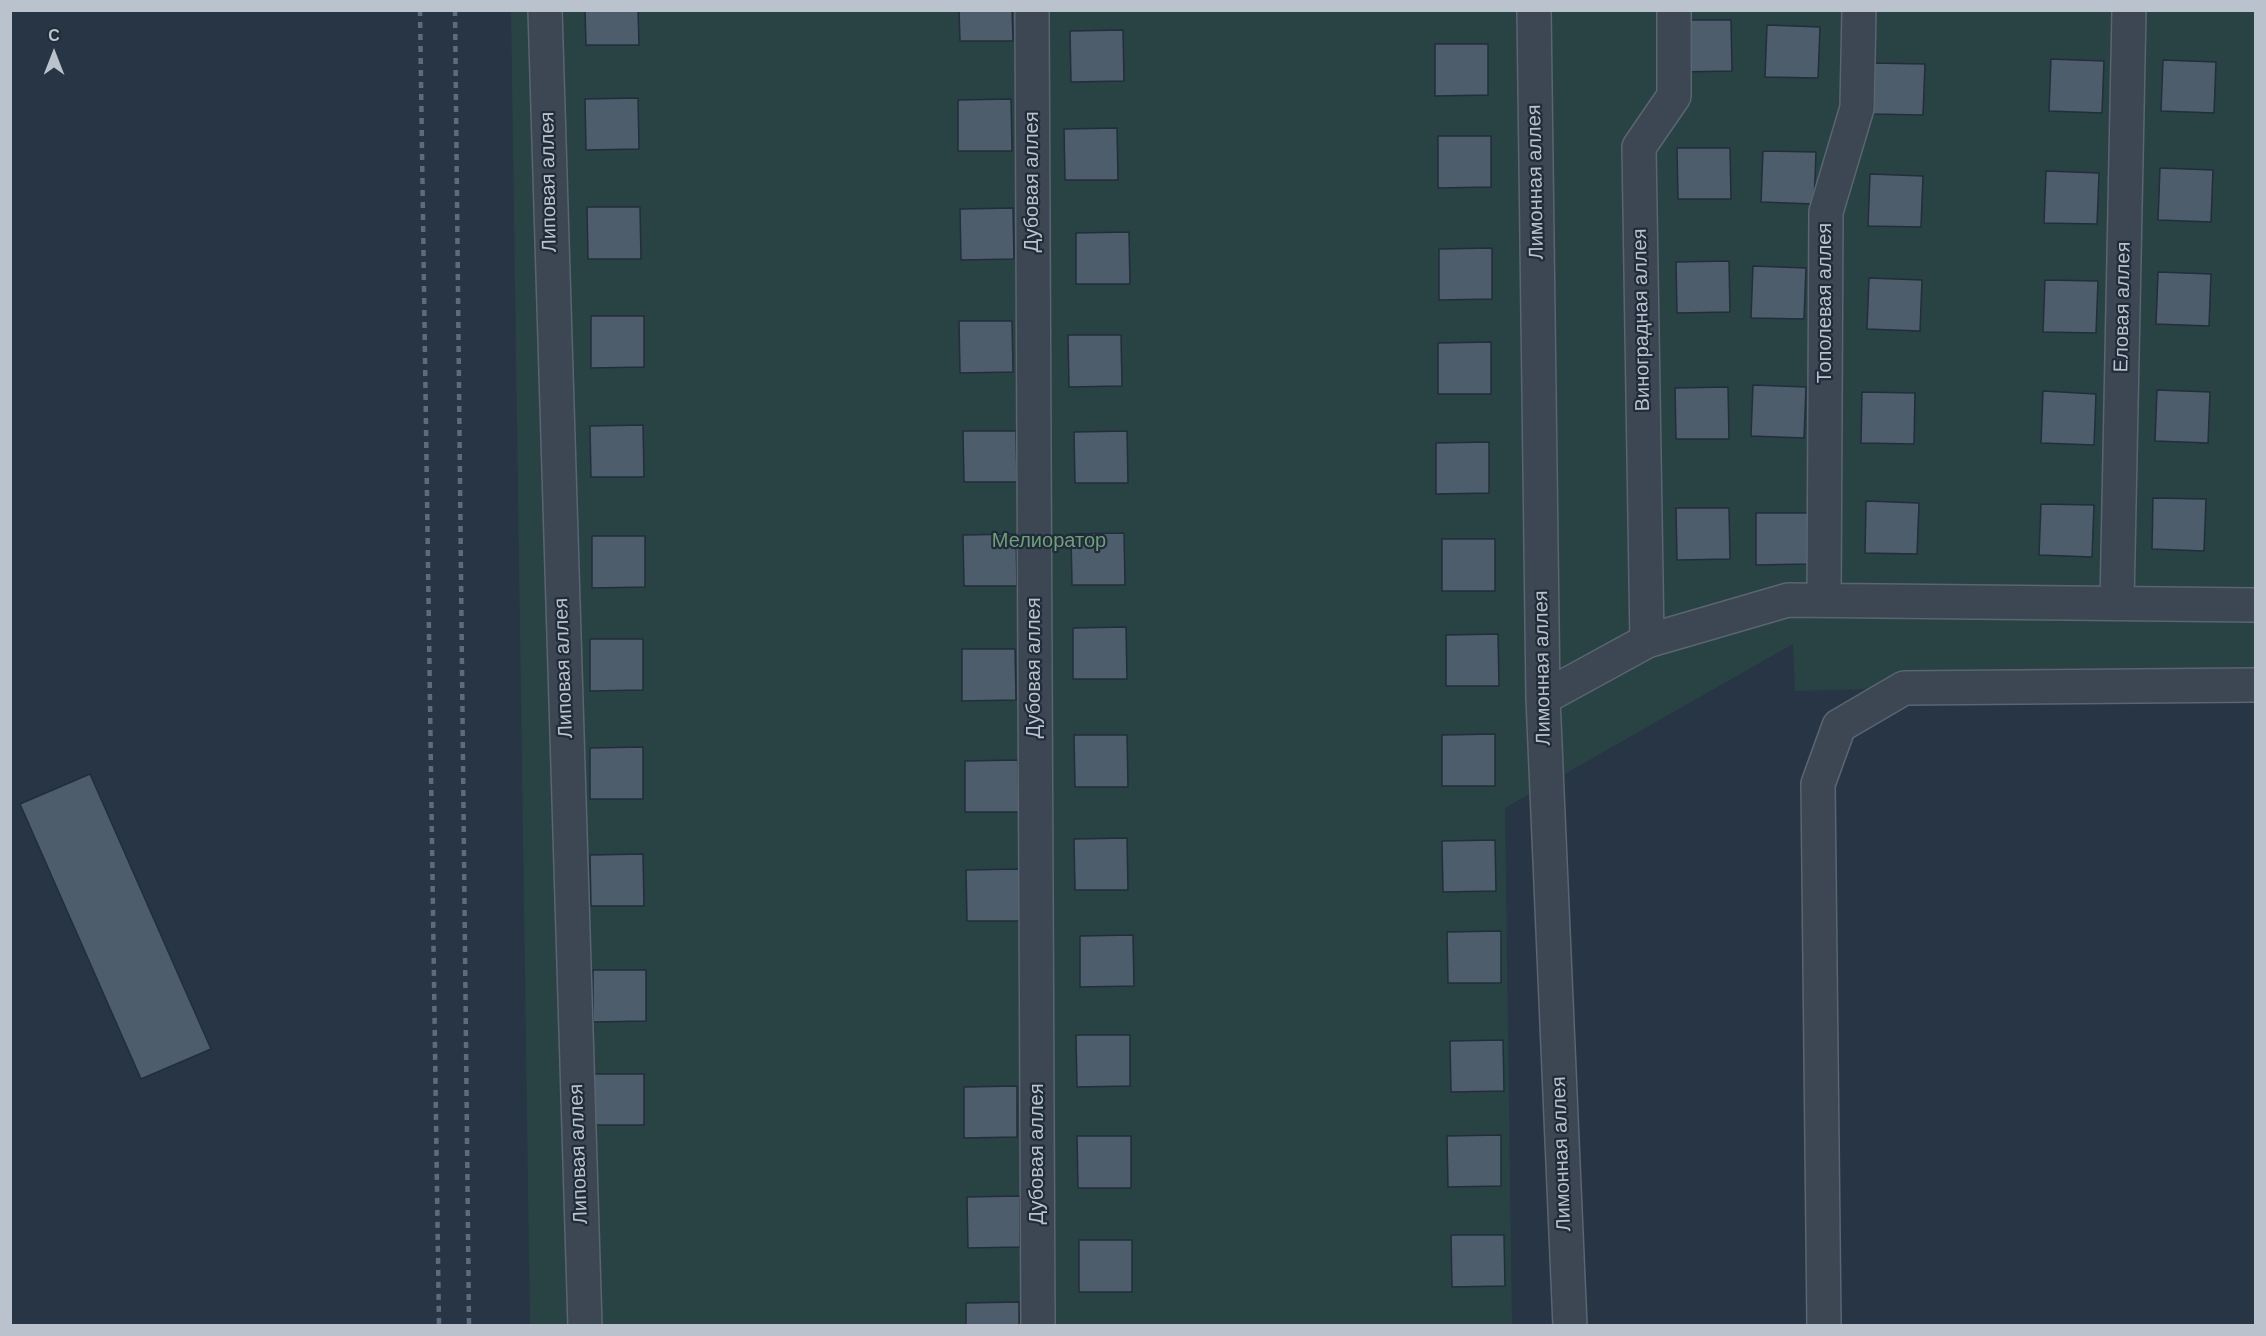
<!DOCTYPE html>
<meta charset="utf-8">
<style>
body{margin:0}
#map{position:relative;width:2266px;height:1336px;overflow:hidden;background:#273544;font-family:Helvetica,sans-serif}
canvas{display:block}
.frame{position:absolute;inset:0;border:12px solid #b9c2cd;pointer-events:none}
.north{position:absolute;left:24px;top:24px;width:60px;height:60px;-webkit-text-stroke:4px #202c39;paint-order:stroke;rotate:0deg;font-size:16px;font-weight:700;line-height:24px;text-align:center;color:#b9c2cd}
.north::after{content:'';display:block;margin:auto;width:21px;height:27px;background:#b9c2cd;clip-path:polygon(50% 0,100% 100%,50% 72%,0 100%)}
</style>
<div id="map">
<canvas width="2266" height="1336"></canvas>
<div class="frame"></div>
<div class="north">С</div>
</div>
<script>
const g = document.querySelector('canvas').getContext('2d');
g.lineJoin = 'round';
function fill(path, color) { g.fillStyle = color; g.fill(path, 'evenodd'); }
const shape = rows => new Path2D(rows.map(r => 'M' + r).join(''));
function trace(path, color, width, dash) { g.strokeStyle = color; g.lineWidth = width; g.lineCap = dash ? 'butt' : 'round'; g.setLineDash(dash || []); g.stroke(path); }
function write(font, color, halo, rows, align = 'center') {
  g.font = font + ' Helvetica,sans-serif'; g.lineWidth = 4.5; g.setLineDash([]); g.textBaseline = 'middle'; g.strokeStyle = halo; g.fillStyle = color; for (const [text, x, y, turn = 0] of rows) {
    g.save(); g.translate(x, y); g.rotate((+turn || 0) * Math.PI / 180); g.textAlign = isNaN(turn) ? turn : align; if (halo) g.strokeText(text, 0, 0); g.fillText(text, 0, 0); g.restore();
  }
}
const green = shape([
 [511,11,2255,11,2255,679,1795,691,1793,644,1505,808,1512,1325,530,1325]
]);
const building = shape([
 [585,10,638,10,639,45,586,45,585,10],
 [959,10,1012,10,1013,41,960,41,959,10],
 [1678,20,1731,20,1732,71,1679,72,1678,20],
 [1767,25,1820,27,1818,78,1765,77,1767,25],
 [1123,30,1124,81,1071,82,1070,31,1123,30],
 [1435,44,1488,44,1488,95,1435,96,1435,44],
 [2051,59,2104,61,2102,113,2049,111,2051,59],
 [2163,60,2216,62,2214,113,2161,111,2163,60],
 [1872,63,1925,64,1923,115,1870,114,1872,63],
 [638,98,639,149,586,150,585,99,638,98],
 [1011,99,1012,151,958,151,958,100,1011,99],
 [1117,128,1118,180,1065,180,1064,129,1117,128],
 [1438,136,1491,136,1491,187,1438,188,1438,136],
 [1677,148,1730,148,1731,199,1678,199,1677,148],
 [1763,151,1816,152,1814,204,1761,202,1763,151],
 [2160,168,2213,170,2211,222,2158,220,2160,168],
 [2046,171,2099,173,2097,224,2044,223,2046,171],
 [1870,174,1923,176,1921,227,1868,226,1870,174],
 [587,207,640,207,641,259,588,259,587,207],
 [1013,208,1014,259,961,260,960,209,1013,208],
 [1129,232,1130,284,1076,284,1076,233,1129,232],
 [1492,248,1492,299,1439,300,1439,249,1492,248],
 [1729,261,1730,312,1677,313,1676,262,1729,261],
 [1753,266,1806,268,1804,319,1751,318,1753,266],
 [2158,272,2211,274,2209,326,2156,324,2158,272],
 [1869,278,1922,280,1920,331,1867,329,1869,278],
 [2045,280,2098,281,2096,333,2043,332,2045,280],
 [591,316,644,316,644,367,591,368,591,316],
 [959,321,1012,321,1013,372,960,373,959,321],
 [1068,335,1121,335,1122,386,1069,387,1068,335],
 [1491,342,1491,394,1438,394,1438,343,1491,342],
 [1753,385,1806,387,1804,438,1751,436,1753,385],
 [1728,387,1729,439,1676,439,1675,388,1728,387],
 [2157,390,2210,392,2208,443,2155,441,2157,390],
 [2043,391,2096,394,2094,445,2041,443,2043,391],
 [1862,392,1915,393,1914,444,1861,443,1862,392],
 [643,425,644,477,591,477,590,426,643,425],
 [963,431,1016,431,1017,482,964,482,963,431],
 [1127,431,1128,483,1075,483,1074,432,1127,431],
 [1489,442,1489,493,1436,494,1436,443,1489,442],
 [2153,498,2206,499,2204,551,2152,549,2153,498],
 [1866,501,1919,503,1917,554,1865,553,1866,501],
 [2041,504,2094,505,2092,557,2039,555,2041,504],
 [1676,508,1729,508,1730,559,1677,560,1676,508],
 [1756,513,1809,513,1809,564,1756,565,1756,513],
 [1124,533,1125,585,1072,585,1071,534,1124,533],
 [1016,534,1017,586,964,586,963,535,1016,534],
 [592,536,645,536,645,587,592,588,592,536],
 [1442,539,1495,539,1495,591,1442,591,1442,539],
 [1126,627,1127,679,1073,679,1073,628,1126,627],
 [1498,634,1499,686,1446,686,1446,635,1498,634],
 [590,639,643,639,643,690,590,691,590,639],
 [962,649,1015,649,1016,700,962,701,962,649],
 [1495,734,1495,786,1442,786,1442,735,1495,734],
 [1074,735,1127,735,1128,787,1075,787,1074,735],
 [643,747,643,799,590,799,590,748,643,747],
 [1018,760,1019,812,965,812,965,761,1018,760],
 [90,774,211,1049,141,1079,20,804,90,774],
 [1127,838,1128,890,1075,890,1074,839,1127,838],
 [1495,840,1496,891,1443,892,1442,841,1495,840],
 [643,854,644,906,591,906,590,855,643,854],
 [1019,869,1020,921,967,921,966,870,1019,869],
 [1501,931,1501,983,1448,983,1447,932,1501,931],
 [1133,935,1134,986,1080,987,1080,936,1133,935],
 [593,970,646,970,646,1021,593,1022,593,970],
 [1076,1035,1130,1035,1130,1086,1077,1087,1076,1035],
 [1503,1040,1504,1091,1451,1092,1450,1041,1503,1040],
 [591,1074,644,1074,644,1125,591,1125,591,1074],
 [1017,1086,1017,1137,964,1138,964,1087,1017,1086],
 [1501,1135,1501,1186,1448,1187,1447,1136,1501,1135],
 [1077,1136,1131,1136,1131,1188,1078,1188,1077,1136],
 [1020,1196,1020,1247,968,1248,967,1197,1020,1196],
 [1451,1235,1504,1235,1505,1286,1452,1287,1451,1235],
 [1079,1240,1132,1240,1132,1292,1079,1292,1079,1240],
 [1019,1302,1019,1326,966,1326,966,1303,1019,1302]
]);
const minor = shape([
 [545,10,585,1326],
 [1032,10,1038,1326],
 [1534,10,1543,698,1570,1326],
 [1824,600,1826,212,1857,108,1859,10],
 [2117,603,2129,10],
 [1647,641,1639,147,1674,96,1674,10],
 [1543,698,1647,641,1788,600,2256,605],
 [1824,1326,1818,784,1839,726,1904,688,2256,685]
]);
const rail = shape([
 [420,10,439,1326],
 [455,10,469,1326]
]);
const streetNames = [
 ["Липовая аллея",549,182,-91],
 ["Дубовая аллея",1032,182,-90],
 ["Лимонная аллея",1536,182,-91],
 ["Тополевая аллея",1825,303,-90],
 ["Еловая аллея",2123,307,-89],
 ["Виноградная аллея",1642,320,-91],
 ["Липовая аллея",564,668,-92],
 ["Дубовая аллея",1034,668,-90],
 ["Лимонная аллея",1543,668,-91],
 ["Липовая аллея",579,1154,-92],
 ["Дубовая аллея",1037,1154,-90],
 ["Лимонная аллея",1562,1154,-92]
];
const parkNames = [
 ["Мелиоратор",1049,541]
];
fill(green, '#294345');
fill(building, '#4d5d6c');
trace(building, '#222e3b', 1.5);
trace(minor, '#5a6571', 36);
trace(minor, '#3c4753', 33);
trace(rail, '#5e6b7a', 4.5, [6, 6]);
write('20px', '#b9c2cd', '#202c39', streetNames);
write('20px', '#709e77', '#202c39', parkNames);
</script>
